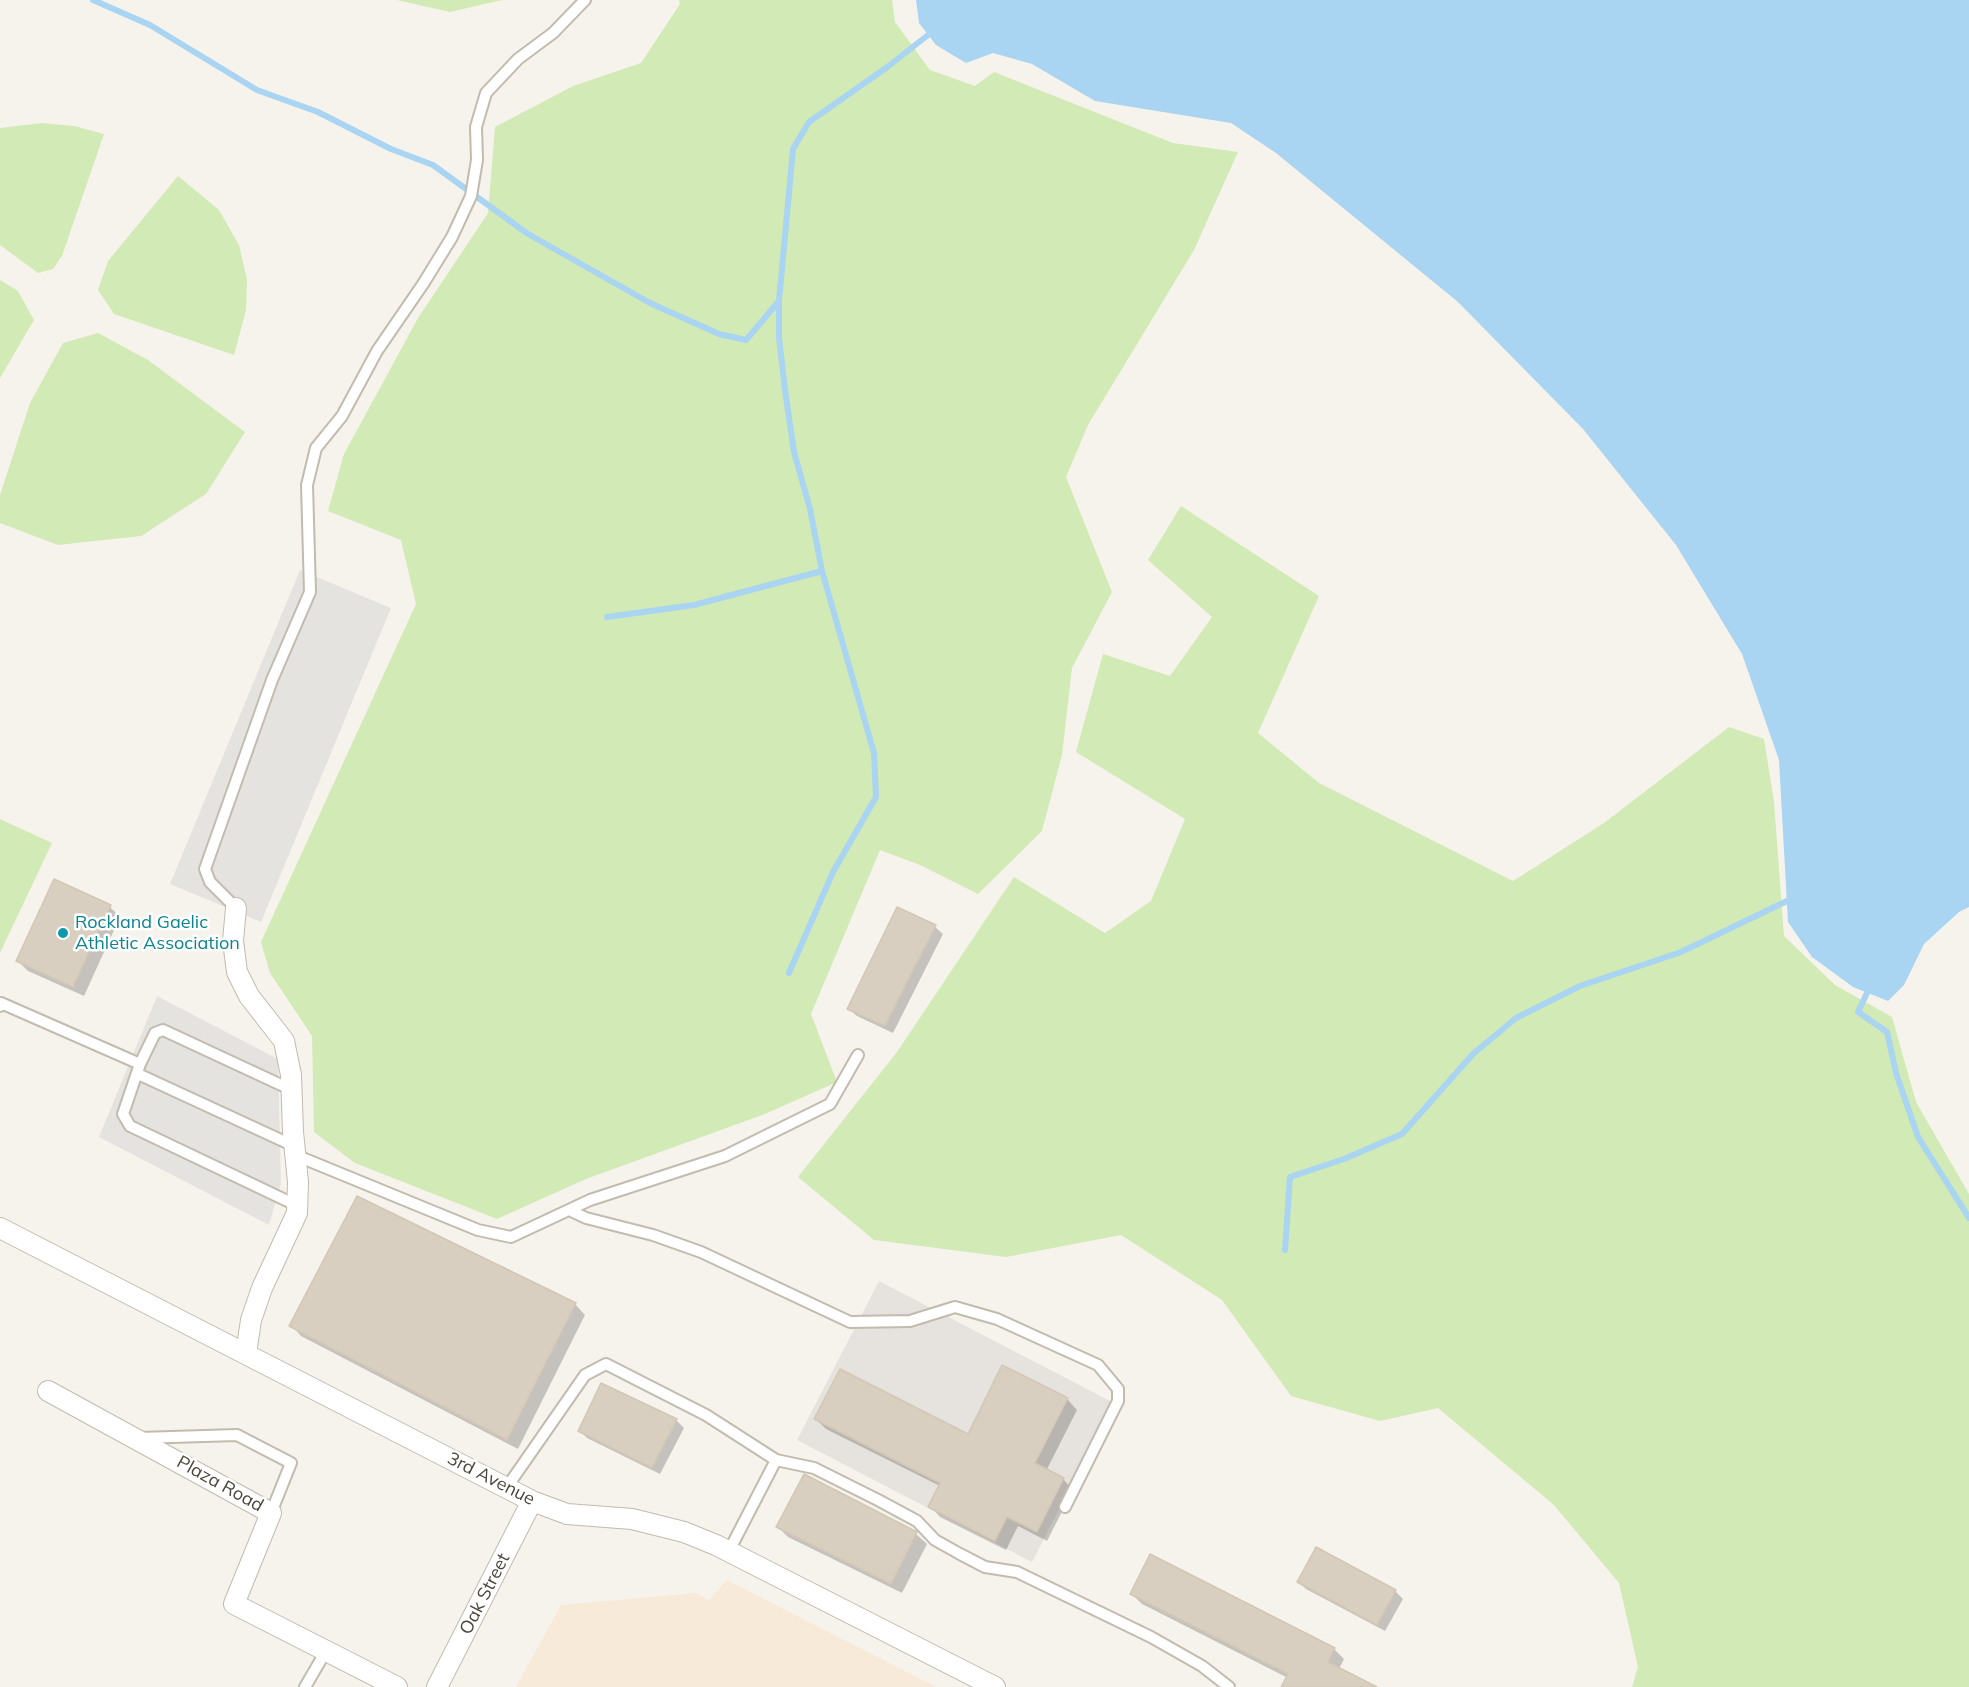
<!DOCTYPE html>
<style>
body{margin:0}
canvas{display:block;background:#f6f3ec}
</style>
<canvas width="1969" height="1687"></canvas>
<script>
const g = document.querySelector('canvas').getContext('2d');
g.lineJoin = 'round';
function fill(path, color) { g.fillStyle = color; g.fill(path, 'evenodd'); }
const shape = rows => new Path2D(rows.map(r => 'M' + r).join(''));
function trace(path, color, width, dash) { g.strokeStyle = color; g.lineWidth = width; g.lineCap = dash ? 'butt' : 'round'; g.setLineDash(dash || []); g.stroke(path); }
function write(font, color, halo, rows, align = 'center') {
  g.font = font + ' Mulish,sans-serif'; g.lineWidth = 5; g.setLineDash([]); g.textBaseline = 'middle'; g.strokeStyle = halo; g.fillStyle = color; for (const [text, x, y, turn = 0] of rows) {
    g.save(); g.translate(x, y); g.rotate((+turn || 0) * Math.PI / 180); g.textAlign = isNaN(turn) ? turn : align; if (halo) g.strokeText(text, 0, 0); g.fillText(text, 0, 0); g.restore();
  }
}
const commercial = shape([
 [727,1580,936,1687,516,1687,561,1605,696,1593,709,1600]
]);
const industrial = shape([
 [879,1281,1114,1403,1032,1562,797,1440]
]);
const green = shape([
 [397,0,502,0,450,12],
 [679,0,892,0,895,22,930,70,975,86,994,72,1173,143,1238,152,1194,250,1088,425,1066,477,1112,592,1072,668,1062,755,1042,831,978,894,920,865,880,850,811,1014,837,1082,765,1114,586,1179,497,1219,355,1163,314,1132,312,1036,270,973,261,942,416,604,401,540,328,511,344,454,418,318,488,213,495,127,573,86,641,63,680,4],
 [42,123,74,126,104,134,62,256,53,269,38,273,0,245,0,128],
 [178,176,219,210,239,245,247,280,246,310,234,355,114,314,98,290,108,261],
 [0,280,18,291,34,320,0,378],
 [98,333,148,360,245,432,206,494,141,536,58,545,0,523,0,495,30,403,63,343],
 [1181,506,1319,596,1258,733,1319,783,1513,881,1604,823,1729,727,1764,739,1774,802,1784,936,1835,985,1892,1017,1916,1102,1969,1194,1969,1687,1632,1687,1638,1667,1619,1583,1554,1505,1438,1408,1380,1421,1291,1396,1222,1300,1121,1235,1006,1257,874,1240,798,1177,897,1052,1014,877,1105,933,1151,901,1185,819,1076,752,1103,654,1170,676,1212,617,1148,560],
 [0,819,52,843,0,953]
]);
const parking = shape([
 [300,570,391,608,261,922,170,884],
 [157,996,278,1059,281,1183,269,1225,99,1137]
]);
const water = shape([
 [916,0,1969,0,1969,907,1959,912,1924,944,1904,985,1888,1001,1853,987,1812,957,1788,922,1779,760,1742,654,1676,545,1583,429,1458,302,1276,153,1231,123,1095,101,1032,64,993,53,966,63,936,45,919,23]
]);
const shadow = shape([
 [110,907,120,917,84,996,28,971,18,961],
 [935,927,943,934,893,1033,857,1016,849,1009],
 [575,1304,585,1315,518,1449,301,1336,291,1325],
 [1067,1399,1077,1410,1046,1471,1063,1479,1073,1490,1047,1541,1018,1526,1006,1550,940,1517,930,1506,940,1486,826,1429,816,1419,968,1436],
 [676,1420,684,1428,660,1474,587,1438,579,1430],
 [805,1476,916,1534,927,1544,902,1593,788,1537,778,1527],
 [1299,1582,1395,1591,1403,1599,1385,1631,1306,1589],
 [1132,1594,1334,1649,1344,1659,1339,1669,1370,1687,1284,1687,1288,1678,1142,1604]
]);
const stream = shape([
 [93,0,150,25,257,90,318,112,391,149,433,165,528,234,650,303,719,334,746,340,779,301,793,149,809,122,886,68,928,35],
 [607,617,694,605,822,571,810,509,794,452,785,390,779,337,779,301],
 [789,973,833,872,876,797,874,753,822,571],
 [1867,993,1858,1012,1887,1032,1896,1073,1918,1137,1969,1218],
 [1285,1250,1290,1177,1344,1159,1402,1134,1473,1054,1516,1018,1580,986,1681,952,1787,901]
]);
const building = shape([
 [54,879,111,905,73,987,16,961,54,879],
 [897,907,936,925,885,1026,847,1009,897,907],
 [357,1196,576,1303,507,1440,289,1326,357,1196],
 [1002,1365,1068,1398,1035,1463,1064,1478,1037,1532,1007,1517,995,1541,928,1507,940,1483,814,1419,840,1369,968,1434,1002,1365],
 [601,1383,677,1419,652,1468,578,1431,601,1383],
 [804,1474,917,1532,891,1584,776,1527,804,1474],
 [1316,1547,1396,1590,1377,1625,1297,1582,1316,1547],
 [1150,1554,1335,1648,1328,1662,1377,1687,1281,1687,1288,1674,1130,1594,1150,1554]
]);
const lane = shape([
 [236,908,210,882,205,869,272,680,310,592,307,485,316,448,342,416,377,351,423,284,452,237,471,196,477,160,476,127,486,93,518,59,553,33,585,0],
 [0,1006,1,1003,140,1064],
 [138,1074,294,1146],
 [292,1090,163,1030,155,1033,140,1064,123,1114,130,1126,298,1206],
 [295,1155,478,1230,511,1237,590,1200,725,1156,830,1104,858,1055],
 [569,1210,586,1218,653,1235,701,1252,850,1322,910,1321,955,1307,997,1319,1098,1365,1118,1389,1118,1401,1065,1507],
 [139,1438,237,1435,291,1463,271,1513],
 [776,1460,814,1468,878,1500,917,1521,935,1540,960,1554,985,1567,1017,1572,1151,1637,1202,1666,1229,1687],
 [507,1487,585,1375,606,1364,706,1415,776,1460,729,1551],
 [305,1687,326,1651]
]);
const street = shape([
 [236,908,233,941,237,972,249,996,284,1041,291,1075,293,1132,298,1182,297,1213,262,1288,251,1320,246,1354],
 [0,1228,532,1501,567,1514,632,1519,684,1532,716,1545,995,1687],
 [48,1391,271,1513,234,1604,397,1687],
 [437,1687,532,1501]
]);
const markers = [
 [63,933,6,"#0f9aa8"]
];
const cultureNames = [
 ["Rockland Gaelic",75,923],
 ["Athletic Association",75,944]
];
const streetNames = [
 ["3rd Avenue",491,1479,27],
 ["Plaza Road",220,1484,29],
 ["Oak Street",485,1594,-63]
];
fill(commercial, '#f7ead8');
fill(industrial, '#e6e2dd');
fill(green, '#d2eab5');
fill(parking, '#e5e3e0');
fill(water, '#a9d4f2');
fill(shadow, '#0003');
trace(stream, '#a9d4f2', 6);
fill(building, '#d8cfc1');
trace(building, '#d3c7b4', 1.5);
trace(lane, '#c2bbae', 14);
trace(street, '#c2bbae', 22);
trace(lane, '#fff', 10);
trace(street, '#fff', 20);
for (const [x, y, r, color] of markers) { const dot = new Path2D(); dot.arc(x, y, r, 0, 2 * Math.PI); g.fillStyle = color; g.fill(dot); trace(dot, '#fff', 2); }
write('18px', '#0d838f', '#fff', cultureNames, 'left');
write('18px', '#4b4439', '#fff', streetNames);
</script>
